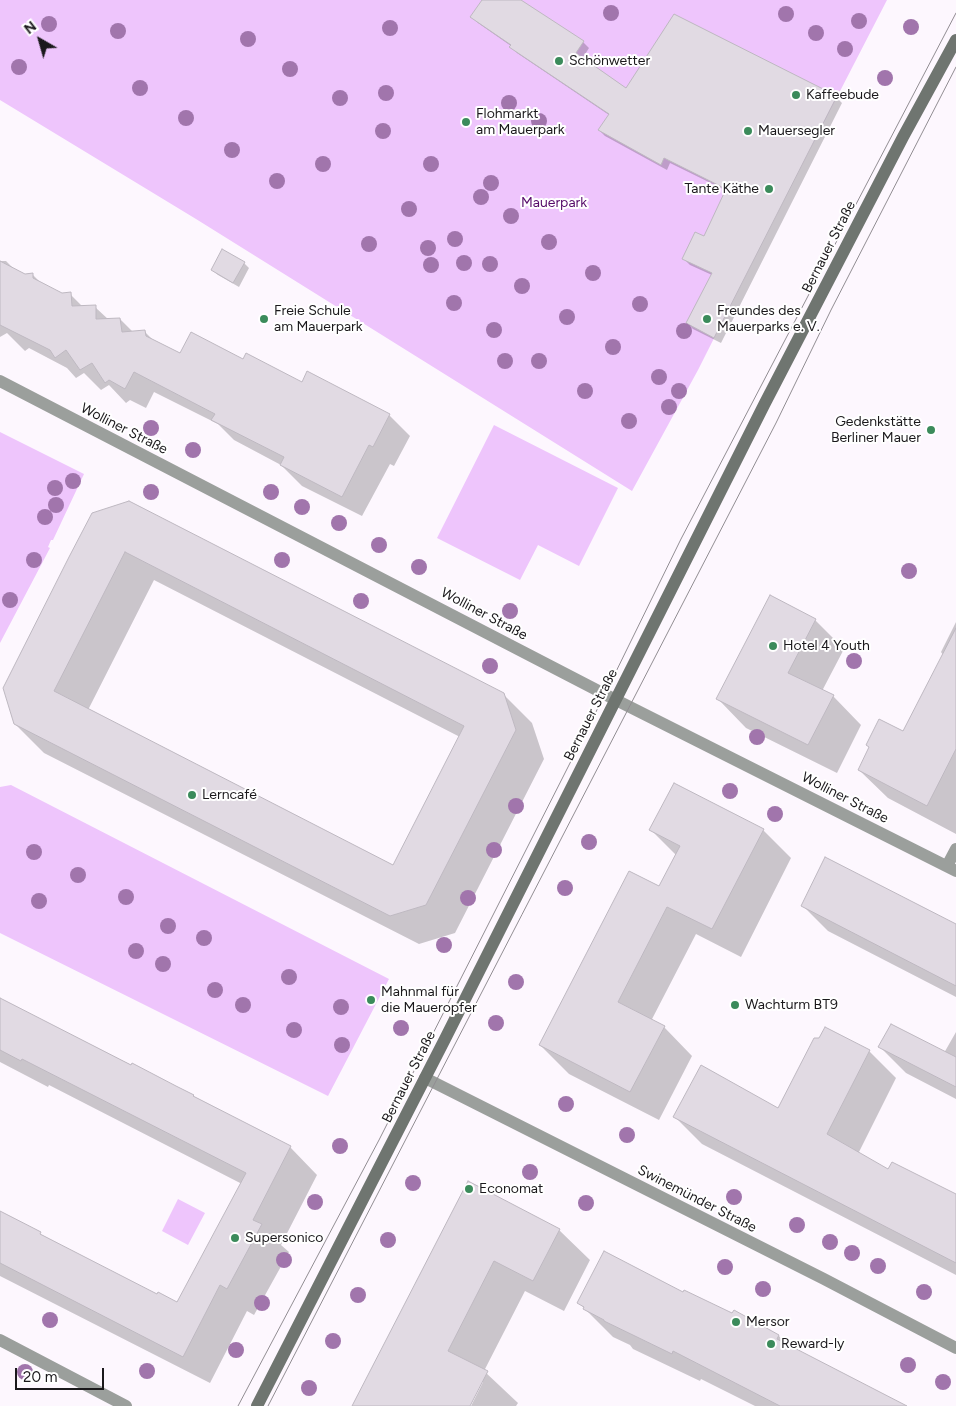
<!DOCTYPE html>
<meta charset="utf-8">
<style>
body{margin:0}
#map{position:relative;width:956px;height:1406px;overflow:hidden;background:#fdf7fe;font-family:Figtree,sans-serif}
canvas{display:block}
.north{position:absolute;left:15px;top:15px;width:50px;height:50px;-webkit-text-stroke:4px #fff;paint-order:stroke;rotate:322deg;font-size:14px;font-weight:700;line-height:20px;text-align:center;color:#1b191c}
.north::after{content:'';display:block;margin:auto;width:18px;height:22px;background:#1b191c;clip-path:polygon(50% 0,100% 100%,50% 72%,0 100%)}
.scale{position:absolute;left:15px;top:1368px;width:89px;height:22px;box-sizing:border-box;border:2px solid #1b191c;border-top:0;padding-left:6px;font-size:15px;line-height:18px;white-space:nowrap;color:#1b191c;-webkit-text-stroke:4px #fff;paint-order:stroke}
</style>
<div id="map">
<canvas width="956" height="1406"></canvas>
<div class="north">N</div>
<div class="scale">20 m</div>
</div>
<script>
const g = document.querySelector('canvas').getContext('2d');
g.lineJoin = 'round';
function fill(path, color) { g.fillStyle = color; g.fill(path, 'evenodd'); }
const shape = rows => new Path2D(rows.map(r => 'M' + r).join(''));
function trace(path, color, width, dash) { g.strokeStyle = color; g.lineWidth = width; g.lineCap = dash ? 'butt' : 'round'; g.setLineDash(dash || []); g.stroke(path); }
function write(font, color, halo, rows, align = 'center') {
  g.font = font + ' Figtree,sans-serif'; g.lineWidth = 4; g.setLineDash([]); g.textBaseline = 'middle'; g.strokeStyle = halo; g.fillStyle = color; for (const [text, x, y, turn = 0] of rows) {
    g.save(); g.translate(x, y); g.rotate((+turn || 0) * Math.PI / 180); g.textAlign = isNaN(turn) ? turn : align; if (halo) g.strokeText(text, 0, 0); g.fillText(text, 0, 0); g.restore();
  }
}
const green = shape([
 [0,0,887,0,772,223,698,370,632,491,196,219,0,100],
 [494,425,618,488,579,566,538,545,520,580,437,538],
 [0,432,84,474,53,540,51,540,48,547,50,548,0,643],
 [11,785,389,979,328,1096,0,933,0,787],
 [178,1199,205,1213,188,1245,162,1231]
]);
const shadow = shape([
 [484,0,519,0,583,42,589,48,582,59,627,89,836,97,842,103,721,343,693,329,687,323,712,275,690,265,684,259,705,238,727,191,670,163,667,170,605,136,599,130,609,115,517,53,511,46,478,23,472,17],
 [0,261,6,261,16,271,24,275,32,274,42,284,62,294,70,294,83,307,95,307,109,320,120,319,133,332,145,332,155,342,181,355,243,360,302,384,308,373,389,415,410,436,394,466,390,464,362,516,302,486,281,465,234,440,218,424,154,392,146,408,130,400,126,403,109,385,101,390,84,373,76,378,67,368,29,348,25,351,7,333,0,337],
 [244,263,249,268,239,287,218,275,212,270],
 [93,514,503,694,532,723,544,759,455,933,419,944,44,753,15,724],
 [154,580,460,737,394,866,88,710],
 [815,620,844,649,822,691,833,696,861,725,837,773,746,728,718,699],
 [956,622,956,834,888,798,859,770,903,732,943,655,941,652],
 [651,830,763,830,791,858,741,957,696,934,651,1021,664,1027,692,1056,659,1120,569,1074,540,1045,659,888,676,855],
 [802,905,956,926,956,997,828,931],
 [0,999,193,1096,290,1147,317,1175,281,1245,289,1252,254,1315,247,1311,210,1383,0,1276,0,1213,158,1296,177,1303,242,1184,49,1085,48,1087,0,1062],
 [956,1032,956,1099,906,1073,880,1047,944,1053],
 [869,1051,896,1078,858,1154,889,1171,956,1196,956,1275,702,1144,675,1117,778,1109],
 [469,1183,559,1230,590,1260,564,1311,525,1291,484,1371,518,1403,516,1406,471,1406,483,1382,480,1382,468,1406,354,1406],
 [683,1293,733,1315,734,1311,779,1336,789,1347,904,1406,755,1406,701,1379,700,1381,633,1349,630,1345,613,1337,579,1303]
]);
const building = shape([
 [482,0,521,0,584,41,576,53,626,88,674,14,837,96,714,338,686,323,712,273,682,259,695,232,704,236,726,189,664,158,661,165,598,130,609,114,509,47,511,45,470,17,482,0],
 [222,249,245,262,233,283,211,270,222,249],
 [0,261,25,274,33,273,33,278,62,293,71,292,72,306,96,305,96,319,120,318,122,332,145,330,146,336,180,353,191,332,243,359,246,353,302,382,307,371,390,414,373,447,369,445,342,497,280,465,284,457,211,420,215,414,134,372,125,389,109,380,105,383,92,363,80,370,66,350,55,358,50,350,0,325,0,261],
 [129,501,504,693,516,730,426,905,390,916,14,724,3,688,69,557,92,513,129,501],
 [125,552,464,726,393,865,54,691,125,552],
 [770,595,816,619,788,673,834,695,808,745,716,699,770,595],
 [956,628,956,749,927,806,858,770,869,747,866,745,879,719,903,731,956,628],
 [674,783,764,829,712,929,667,907,618,1002,665,1026,630,1092,539,1045,629,871,659,886,680,846,649,830,674,783],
 [825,857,956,924,956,986,801,906,825,857],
 [0,998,131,1065,132,1063,176,1086,194,1095,193,1096,291,1146,253,1220,262,1224,227,1289,220,1285,183,1357,0,1263,0,1211,41,1232,40,1234,157,1294,158,1292,177,1302,246,1173,22,1059,21,1061,0,1050,0,998],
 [891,1024,956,1057,956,1087,878,1047,891,1024],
 [825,1027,870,1050,827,1134,888,1169,892,1162,956,1194,956,1263,673,1117,701,1065,778,1108,814,1038,819,1038,825,1027],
 [468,1181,560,1229,533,1281,494,1261,448,1351,488,1371,470,1406,352,1406,468,1181],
 [604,1251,683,1292,684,1290,732,1313,734,1310,779,1335,777,1339,907,1406,780,1406,673,1351,672,1354,604,1321,604,1320,583,1309,584,1307,577,1303,604,1251]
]);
const minor = shape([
 [0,381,616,700,956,871],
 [947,866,956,849],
 [425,1078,824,1279,956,1348],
 [0,1340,126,1406]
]);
const secondary = shape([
 [257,1406,445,1039,764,405,903,137,956,40]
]);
const tram = shape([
 [238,1406,379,1140,605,694,681,539,956,13],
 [268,1406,776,423,831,310,956,67]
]);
const trees = [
 [611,13],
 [786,14],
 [859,21],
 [49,24],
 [911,27],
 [390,28],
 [118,31],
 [816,33],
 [248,39],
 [845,49],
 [19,67],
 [290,69],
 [885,78],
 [140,88],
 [386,93],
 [340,98],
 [509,103],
 [186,118],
 [539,121],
 [383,131],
 [232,150],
 [323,164],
 [431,164],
 [277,181],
 [491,183],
 [481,197],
 [409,209],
 [511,216],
 [455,239],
 [549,242],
 [369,244],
 [428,248],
 [464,263],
 [490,264],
 [431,265],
 [593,273],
 [522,286],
 [454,303],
 [640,304],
 [567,317],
 [494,330],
 [684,331],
 [613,347],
 [505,361],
 [539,361],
 [659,377],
 [585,391],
 [679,391],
 [669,407],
 [629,421],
 [151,428],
 [193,450],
 [73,481],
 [55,488],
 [151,492],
 [271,492],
 [56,505],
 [302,507],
 [45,517],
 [339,523],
 [379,545],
 [34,560],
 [282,560],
 [419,567],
 [909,571],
 [10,600],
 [361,601],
 [510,611],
 [854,661],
 [490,666],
 [757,737],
 [730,791],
 [516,806],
 [775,814],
 [589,842],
 [494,850],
 [34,852],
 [78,875],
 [565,888],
 [126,897],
 [468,898],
 [39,901],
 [168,926],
 [204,938],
 [444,945],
 [136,951],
 [163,964],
 [289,977],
 [516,982],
 [215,990],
 [243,1005],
 [341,1007],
 [496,1023],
 [401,1028],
 [294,1030],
 [342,1045],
 [566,1104],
 [627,1135],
 [340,1146],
 [530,1172],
 [413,1183],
 [734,1197],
 [315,1202],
 [586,1203],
 [797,1225],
 [388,1240],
 [830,1242],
 [852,1253],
 [284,1260],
 [878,1266],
 [725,1267],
 [763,1289],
 [924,1292],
 [358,1295],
 [262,1303],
 [50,1320],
 [333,1341],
 [236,1350],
 [908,1365],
 [147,1371],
 [25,1372],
 [943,1382],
 [309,1388]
];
const markers = [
 [559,61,5,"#3b8b5b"],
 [796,95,5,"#3b8b5b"],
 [466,122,5,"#3b8b5b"],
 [748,131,5,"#3b8b5b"],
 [769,189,5,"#3b8b5b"],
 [264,319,5,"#3b8b5b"],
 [707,319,5,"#3b8b5b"],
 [931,430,5,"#3b8b5b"],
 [773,646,5,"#3b8b5b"],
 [192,795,5,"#3b8b5b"],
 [371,1000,5,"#3b8b5b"],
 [735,1005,5,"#3b8b5b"],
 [469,1189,5,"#3b8b5b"],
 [235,1238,5,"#3b8b5b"],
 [736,1322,5,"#3b8b5b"],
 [771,1344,5,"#3b8b5b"]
];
const poiNames = [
 ["Schönwetter",569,61],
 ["Kaffeebude",806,95],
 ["Flohmarkt",476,114],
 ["am Mauerpark",476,130],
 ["Mauersegler",758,131],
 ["Tante Käthe",759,189,"right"],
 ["Freie Schule",274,311],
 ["am Mauerpark",274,327],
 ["Freundes des",717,311],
 ["Mauerparks e. V.",717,327],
 ["Gedenkstätte",921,422,"right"],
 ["Berliner Mauer",921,438,"right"],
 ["Hotel 4 Youth",783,646],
 ["Lerncafé",202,795],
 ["Mahnmal für",381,992],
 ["die Maueropfer",381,1008],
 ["Wachturm BT9",745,1005],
 ["Economat",479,1189],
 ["Supersonico",245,1238],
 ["Mersor",746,1322],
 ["Reward-ly",781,1344]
];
const parkNames = [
 ["Mauerpark",554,203]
];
const streetNames = [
 ["Bernauer Straße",829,247,-63],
 ["Wolliner Straße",124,429,27],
 ["Wolliner Straße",484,614,28],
 ["Bernauer Straße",591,715,-63],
 ["Wolliner Straße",845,798,27],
 ["Bernauer Straße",409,1077,-63],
 ["Swinemünder Straße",697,1199,27]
];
fill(green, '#eec5fc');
fill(shadow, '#0003');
fill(building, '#e1dae3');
trace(building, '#beb8c1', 1);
trace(minor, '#9b9f9c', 12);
trace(secondary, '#6f7570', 12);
trace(tram, '#918d92', 1);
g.fillStyle = '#a175ac';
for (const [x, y] of trees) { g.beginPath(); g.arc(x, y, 8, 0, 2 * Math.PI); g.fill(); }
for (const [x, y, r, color] of markers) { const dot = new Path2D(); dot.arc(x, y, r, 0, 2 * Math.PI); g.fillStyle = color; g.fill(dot); trace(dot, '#fff', 2); }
write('14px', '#1b191c', '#fff', poiNames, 'left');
write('14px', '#560b69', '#fff', parkNames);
write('14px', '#1b191c', '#fff', streetNames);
</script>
